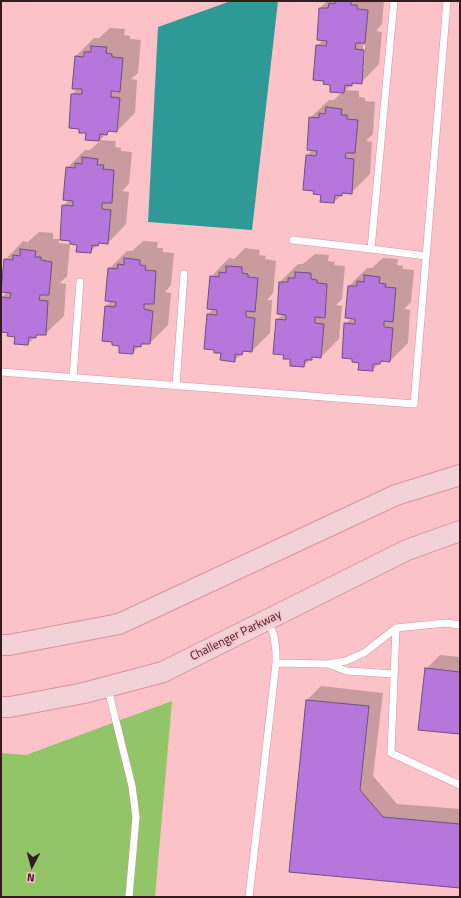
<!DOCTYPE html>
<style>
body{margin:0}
#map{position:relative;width:461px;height:898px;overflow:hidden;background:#fbc2c7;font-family:"Titillium Web",sans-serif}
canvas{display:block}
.frame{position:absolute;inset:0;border:2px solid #351b1e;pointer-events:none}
.north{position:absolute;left:12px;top:846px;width:40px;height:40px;-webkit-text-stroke:3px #fbc2c7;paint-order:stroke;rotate:186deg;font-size:11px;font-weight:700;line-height:16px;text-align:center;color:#351b1e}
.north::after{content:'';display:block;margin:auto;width:14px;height:18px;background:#351b1e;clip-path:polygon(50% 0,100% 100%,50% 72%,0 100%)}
</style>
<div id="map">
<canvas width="461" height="898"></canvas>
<div class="frame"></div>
<div class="north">N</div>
</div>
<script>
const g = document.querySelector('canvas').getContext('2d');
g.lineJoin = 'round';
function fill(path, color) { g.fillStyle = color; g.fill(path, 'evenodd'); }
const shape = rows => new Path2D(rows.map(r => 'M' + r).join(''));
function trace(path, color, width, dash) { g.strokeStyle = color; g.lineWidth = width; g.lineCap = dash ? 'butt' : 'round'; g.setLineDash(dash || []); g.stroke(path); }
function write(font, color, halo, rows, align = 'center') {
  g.font = font + ' "Titillium Web",sans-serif'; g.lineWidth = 3.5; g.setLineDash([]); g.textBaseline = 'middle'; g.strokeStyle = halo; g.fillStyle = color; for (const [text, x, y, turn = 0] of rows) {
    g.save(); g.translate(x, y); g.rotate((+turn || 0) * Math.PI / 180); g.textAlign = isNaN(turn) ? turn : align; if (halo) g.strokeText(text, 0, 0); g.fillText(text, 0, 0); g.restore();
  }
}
const green = shape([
 [172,701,155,897,1,897,1,753,26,755]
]);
const water = shape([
 [231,1,278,1,252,230,148,222,158,27]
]);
const shadow = shape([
 [327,1,384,1,382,24,376,31,382,32,379,64,361,83,354,82,346,90,359,91,359,97,365,98,365,101,375,102,373,134,366,141,372,142,370,174,351,193,345,192,334,202,322,194,307,156,313,149,310,118,329,100,334,100,342,92,325,80,317,46,323,40,320,8],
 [363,45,365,45,364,68,362,70],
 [110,28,125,29,124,35,130,36,130,39,141,40,138,73,131,79,137,80,135,113,117,131,110,130,100,140,116,141,115,147,121,148,121,151,132,152,129,184,122,191,129,192,126,224,108,243,101,242,90,252,78,244,63,206,69,200,67,168,85,150,90,150,100,141,86,139,87,132,72,94,78,88,76,56,94,38,99,38],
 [39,232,53,233,53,239,59,239,59,243,70,244,67,276,60,283,66,284,64,316,45,334,38,334,28,344,9,332,1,331,1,298,7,292,5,260,23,241,28,242],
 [143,241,158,242,157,248,163,248,163,252,174,253,171,285,165,292,171,293,168,325,150,343,143,343,132,353,120,345,106,306,112,300,109,269,127,251,132,251],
 [245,248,260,250,259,255,266,256,265,259,276,261,273,293,267,300,272,300,270,333,252,351,245,351,234,361,215,349,208,314,214,308,211,277,229,258,234,259],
 [315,254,329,255,328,261,335,262,334,265,345,266,342,299,336,305,342,306,339,339,321,357,314,356,303,366,285,354,277,320,283,314,280,282,298,264,303,264],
 [383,258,398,259,397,265,403,266,403,269,414,270,411,302,404,309,410,310,408,343,390,361,383,360,372,370,360,362,345,324,352,318,346,317,349,286,367,268,372,268],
 [440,655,460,657,460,733,426,669],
 [321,686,383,693,373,776,397,804,460,809,460,887,290,871,307,700]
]);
const building = shape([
 [335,1,351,1,351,5,357,5,357,9,368,10,365,43,356,43,355,49,364,50,362,84,352,83,352,86,345,85,344,93,330,92,330,85,323,84,324,81,313,80,316,45,326,46,327,41,317,40,319,8,328,8,329,3,335,4,335,1],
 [91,46,107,47,106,53,112,54,112,57,123,58,120,92,111,91,111,97,120,98,117,132,108,131,107,135,100,134,99,141,85,140,86,133,79,133,79,129,69,128,71,94,82,94,82,89,72,89,75,56,84,57,84,52,91,52,91,46],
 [326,107,342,109,341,115,347,115,347,119,358,120,355,153,346,153,345,158,354,159,352,194,342,193,342,196,335,195,334,203,320,202,321,195,313,194,314,191,303,190,306,155,316,156,317,151,307,150,309,117,319,118,319,113,325,114,326,107],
 [82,157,98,159,97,165,104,165,103,169,114,170,112,203,102,203,102,209,111,210,108,244,99,243,98,246,92,245,91,253,76,252,77,245,70,244,70,241,60,240,62,205,73,206,73,201,63,200,66,167,75,168,75,163,82,164,82,157],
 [20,249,36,251,35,257,41,257,41,260,52,262,49,295,40,295,39,300,48,301,46,335,36,335,36,338,29,337,28,345,14,344,15,337,7,336,8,333,1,332,1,297,10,298,11,293,1,292,4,259,13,260,13,255,20,256,20,249],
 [124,258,140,260,140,265,146,266,145,270,156,271,154,304,144,304,144,309,153,311,150,344,141,344,141,347,134,346,133,354,119,353,119,346,112,345,112,342,102,341,105,306,115,307,116,302,105,301,108,268,117,269,118,264,124,265,124,258],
 [226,266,242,267,242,273,248,274,248,277,258,278,255,312,246,311,246,317,255,318,252,352,243,351,242,355,235,354,235,362,220,360,221,353,214,353,214,350,204,349,207,314,217,315,217,310,207,309,210,276,219,277,219,272,226,273,226,266],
 [295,272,311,273,311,279,317,280,317,283,327,284,325,318,315,317,315,323,324,324,321,358,312,357,312,360,305,360,304,367,290,366,290,359,283,359,284,355,273,354,276,319,286,320,286,315,277,314,279,282,288,282,288,278,295,278,295,272],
 [364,275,380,277,379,283,386,284,385,287,396,288,393,322,384,321,384,327,393,328,390,362,381,361,380,364,373,364,373,371,358,370,359,363,352,362,352,359,342,358,344,323,355,324,355,319,345,318,348,286,357,286,357,281,364,282,364,275],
 [425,668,460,672,460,734,418,730,425,668],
 [306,700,369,706,360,790,383,817,460,824,460,888,289,872,306,700]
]);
const lane = shape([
 [394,1,371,249,426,256],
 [293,240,371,249],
 [1,372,414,404,447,1],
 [73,377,80,282],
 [176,386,184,274],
 [396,628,391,753,460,785],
 [276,663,327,664,346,661,364,653,396,628,445,623,460,625],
 [328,664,347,671,394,674],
 [108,689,132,786,136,817,129,897],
 [249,897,276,663,276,652,274,636,268,620]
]);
const secondary = shape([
 [1,645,9,645,119,624,396,495,460,475],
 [1,707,10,707,84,693,163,672,407,550,460,531]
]);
const streetNames = [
 ["Challenger Parkway",236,636,-26]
];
fill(green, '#92c568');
fill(water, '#2e9996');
fill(shadow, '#0003');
fill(building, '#b776db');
trace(building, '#6e4f7f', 1);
trace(lane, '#d9949b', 8);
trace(secondary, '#d9949b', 22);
trace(lane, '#fff', 7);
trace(secondary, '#f2d2d7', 20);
write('12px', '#351b1e', '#fbc2c7', streetNames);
</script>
